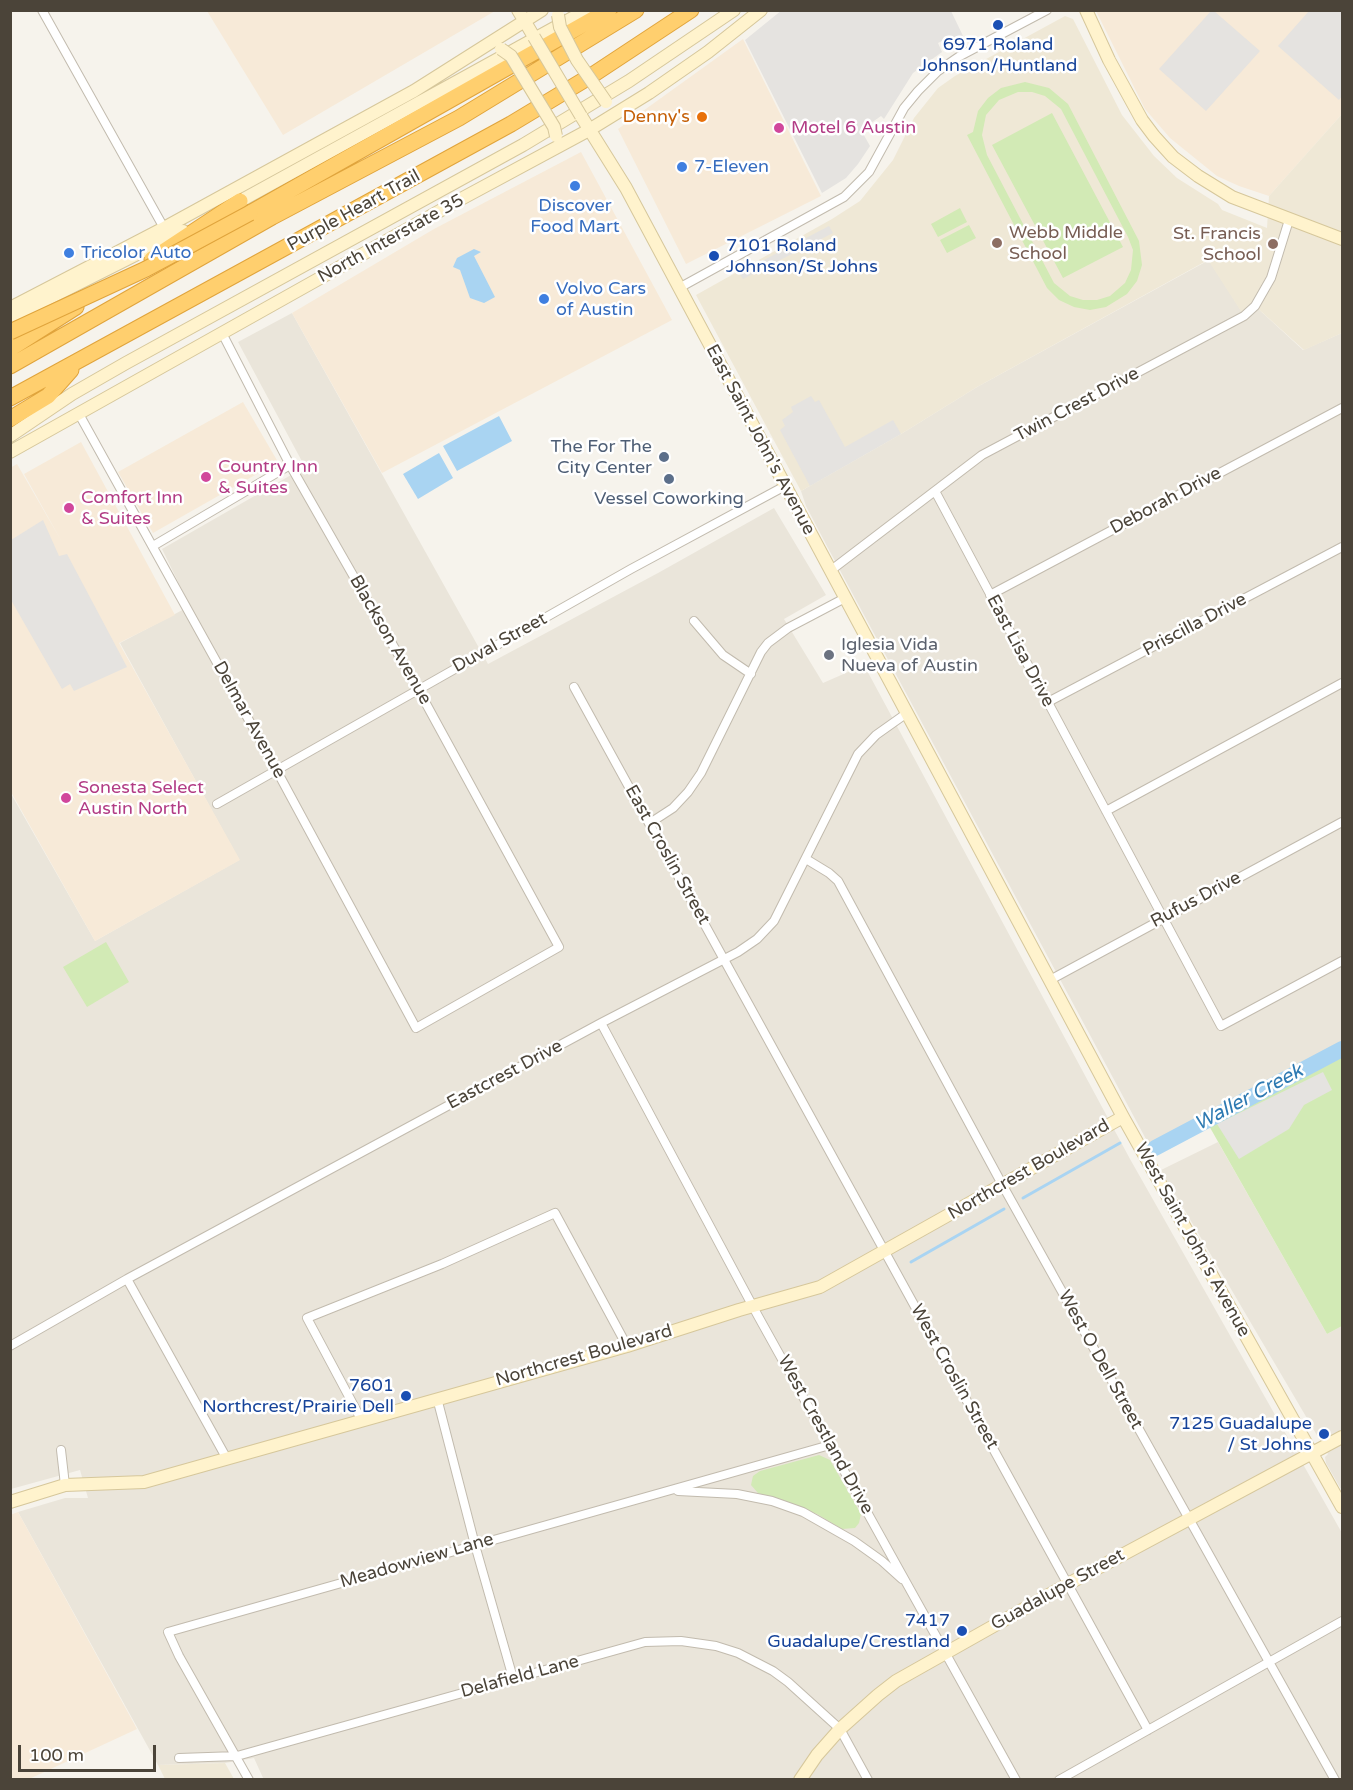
<!DOCTYPE html>
<style>
body{margin:0}
#map{position:relative;width:1353px;height:1790px;overflow:hidden;background:#f6f3ec;font-family:"Varela Round",sans-serif}
canvas{display:block}
.frame{position:absolute;inset:0;border:12px solid #4b4439;pointer-events:none}
.scale{position:absolute;left:18px;top:1745px;width:138px;height:27px;box-sizing:border-box;border:3px solid #4b4439;border-top:0;padding-left:8px;font-size:18px;line-height:21px;white-space:nowrap;color:#4b4439;-webkit-text-stroke:4px #fff;paint-order:stroke}
</style>
<div id="map">
<canvas width="1353" height="1790"></canvas>
<div class="frame"></div>
<div class="scale">100 m</div>
</div>
<script>
const g = document.querySelector('canvas').getContext('2d');
g.lineJoin = 'round';
function fill(path, color) { g.fillStyle = color; g.fill(path, 'evenodd'); }
const shape = rows => new Path2D(rows.map(r => 'M' + r).join(''));
function trace(path, color, width, dash) { g.strokeStyle = color; g.lineWidth = width; g.lineCap = dash ? 'butt' : 'round'; g.setLineDash(dash || []); g.stroke(path); }
function write(font, color, halo, rows, align = 'center') {
  g.font = font + ' "Varela Round",sans-serif'; g.lineWidth = 5; g.setLineDash([]); g.textBaseline = 'middle'; g.strokeStyle = halo; g.fillStyle = color; for (const [text, x, y, turn = 0] of rows) {
    g.save(); g.translate(x, y); g.rotate((+turn || 0) * Math.PI / 180); g.textAlign = isNaN(turn) ? turn : align; if (halo) g.strokeText(text, 0, 0); g.fillText(text, 0, 0); g.restore();
  }
}
const residential = shape([
 [1209,260,1244,315,1255,306,1303,350,1342,333,1342,1049,1154,1154,828,548,806,506,801,491,901,434,977,387],
 [292,313,488,664,658,573,774,508,826,595,784,619,823,683,864,665,1130,1159,1342,1533,1342,1779,264,1780,254,1758,225,1763,158,1765,18,1512,65,1498,88,1498,80,1470,11,1489,10,792,95,941,239,860,120,643,190,606,162,549,305,467,238,342],
 [1218,1142,1327,1334,1342,1326,1342,1491,1326,1463,1325,1457,1328,1454,1161,1170]
]);
const commercial = shape([
 [207,11,495,11,283,135],
 [1096,11,1342,11,1342,114,1269,196,1239,186,1217,176,1170,138,1145,109],
 [743,39,821,196,686,264,618,129],
 [581,152,672,320,382,473,292,313,434,229],
 [243,402,278,462,153,533,118,472],
 [81,442,175,615,119,643,240,860,95,941,11,792,10,468,17,464,62,542,24,474],
 [18,1512,137,1729,27,1780,10,1779,10,1515]
]);
const education = shape([
 [1065,16,1073,19,1122,115,1154,156,1177,178,1218,204,1222,210,1267,228,1269,196,1342,114,1342,333,1304,350,1255,306,1244,316,1208,260,977,387,901,434,801,491,696,295,832,219,860,201,893,160,914,118,938,88,955,76],
 [225,1763,234,1779,165,1779,158,1765]
]);
const green = shape([
 [1025,82,1049,88,1068,104,1139,241,1142,265,1137,281,1127,294,1106,307,1090,310,1074,307,1059,300,1047,288,967,135,973,132,978,111,988,98,1001,88],
 [1018,92,1032,92,1045,96,1061,109,1128,237,1133,250,1131,270,1125,283,1110,296,1097,300,1083,300,1070,296,1054,283,987,155,982,135,986,115,999,100],
 [1052,113,1123,247,1063,278,992,145],
 [960,208,967,222,938,237,931,224],
 [969,225,976,238,947,253,940,240],
 [106,942,129,982,87,1007,63,967],
 [1342,1049,1342,1326,1327,1334,1208,1124],
 [819,1455,830,1460,861,1514,859,1523,855,1528,842,1529,817,1514,758,1493,751,1485,753,1476,760,1471]
]);
const parking = shape([
 [782,10,951,11,964,38,947,46,944,40,938,43,942,52,913,73,884,119,881,116,861,130,870,146,858,164,846,178,822,193,745,40],
 [1211,11,1214,11,1260,51,1206,111,1159,69],
 [1309,11,1342,11,1342,96,1339,100,1278,46],
 [829,226,833,233,743,279,739,273],
 [811,396,815,402,819,400,845,447,893,420,901,434,810,486,780,430,785,426,782,420,793,412,791,407],
 [43,520,59,556,67,554,127,667,74,691,70,684,62,689,11,600,11,540],
 [1323,1072,1332,1090,1304,1105,1289,1129,1239,1159,1217,1124]
]);
const water = shape([
 [474,249,481,252,474,256,495,297,484,303,470,298,460,270,453,267,457,258],
 [499,416,512,441,457,471,443,446],
 [439,453,453,478,418,499,403,474]
]);
const stream = shape([
 [1023,1198,1120,1143],
 [911,1262,1004,1209]
]);
const river = shape([
 [1155,1148,1342,1049]
]);
const street = shape([
 [42,10,164,228],
 [679,288,844,197,869,172,904,108,918,91,938,71,960,56,1047,10],
 [79,414,271,760,416,1028,559,947,418,689,290,465,222,333],
 [935,491,1221,1026,1342,961],
 [153,546,290,465],
 [830,571,982,455,1244,316,1255,306,1271,278,1289,220],
 [990,595,1342,408],
 [694,621,723,655,751,674],
 [574,687,1148,1730],
 [1048,702,1342,547],
 [217,804,631,569,785,486],
 [1106,811,1342,683],
 [650,823,673,808,688,792,701,773,761,652,768,643,788,628,845,598],
 [806,859,829,873,838,881,1003,1186,1335,1780],
 [1050,980,1342,822],
 [601,1023,758,1316,1016,1780],
 [127,1279,227,1459],
 [10,1346,127,1279,601,1023,738,952,757,939,774,921,858,754,876,735,907,713],
 [437,1398,475,1545,513,1678],
 [362,1421,307,1318,442,1264,555,1213,627,1346],
 [61,1450,65,1485],
 [678,1491,737,1494,772,1501,803,1512,854,1541,882,1561,902,1579],
 [179,1758,237,1756,645,1642,681,1641,716,1646,738,1653,773,1671,788,1682,840,1729,868,1780],
 [249,1780,179,1656,168,1632,830,1445],
 [1059,1780,1342,1621]
]);
const secondary = shape([
 [518,10,534,37],
 [1086,10,1109,60,1142,120,1154,136,1173,157,1198,176,1232,197,1342,239],
 [581,116,626,188,1123,1117,1342,1507],
 [233,205,587,10],
 [10,308,164,228,414,91,542,10],
 [10,318,183,231],
 [10,436,72,394,126,363,523,145,629,81,734,10],
 [10,452,461,199,589,130,649,93,708,52,761,10],
 [10,1502,65,1485,144,1482,627,1346,739,1310,820,1287,1123,1117],
 [800,1780,817,1755,840,1729,878,1695,896,1681,1068,1584,1342,1437]
]);
const highway = shape([
 [250,213,609,10],
 [152,259,240,201],
 [10,349,76,307],
 [10,366,272,217,459,118,636,10],
 [10,398,511,124,594,74,691,10],
 [10,419,48,396,71,370]
]);
const secondaryBridge = shape([
 [558,15,560,27,577,60,606,102],
 [534,37,581,116],
 [501,49,511,56,554,127,556,136]
]);
const highwayBridge = shape([
 [10,332,146,269,250,213]
]);
const markers = [
 [998,25,6,"#1a4fb4"],
 [702,117,6,"#e8710a"],
 [779,128,6,"#d1479c"],
 [682,167,6,"#3f7fe0"],
 [575,186,6,"#3f7fe0"],
 [997,243,6,"#8d6e63"],
 [1273,244,6,"#8d6e63"],
 [69,253,6,"#3f7fe0"],
 [714,256,6,"#1a4fb4"],
 [544,299,6,"#3f7fe0"],
 [664,457,6,"#5c6f8a"],
 [206,477,6,"#d1479c"],
 [669,479,6,"#5c6f8a"],
 [69,508,6,"#d1479c"],
 [829,655,6,"#6b7280"],
 [66,798,6,"#d1479c"],
 [406,1396,6,"#1a4fb4"],
 [1324,1434,6,"#1a4fb4"],
 [962,1631,6,"#1a4fb4"]
];
const transitNames = [
 ["6971 Roland",998,45,"center"],
 ["Johnson/Huntland",998,66,"center"],
 ["7101 Roland",726,246,"left"],
 ["Johnson/St Johns",726,267,"left"],
 ["7601",394,1386],
 ["Northcrest/Prairie Dell",394,1407],
 ["7125 Guadalupe",1312,1424],
 ["/ St Johns",1312,1445],
 ["7417",950,1621],
 ["Guadalupe/Crestland",950,1642]
];
const foodNames = [
 ["Denny's",690,117]
];
const hotelNames = [
 ["Motel 6 Austin",791,128],
 ["Country Inn",218,467],
 ["& Suites",218,488],
 ["Comfort Inn",81,498],
 ["& Suites",81,519],
 ["Sonesta Select",78,788],
 ["Austin North",78,809]
];
const shopNames = [
 ["7-Eleven",694,167],
 ["Discover",575,206,"center"],
 ["Food Mart",575,227,"center"],
 ["Tricolor Auto",81,253],
 ["Volvo Cars",556,289],
 ["of Austin",556,310]
];
const streetNames = [
 ["Purple Heart Trail",354,211,-29],
 ["North Interstate 35",391,239,-29],
 ["Twin Crest Drive",1077,405,-28],
 ["East Saint John's Avenue",760,440,62],
 ["Deborah Drive",1166,501,-28],
 ["Priscilla Drive",1195,625,-28],
 ["Blackson Avenue",390,640,60],
 ["Duval Street",500,643,-29],
 ["East Lisa Drive",1020,651,62],
 ["Delmar Avenue",249,720,61],
 ["East Croslin Street",667,855,61],
 ["Rufus Drive",1196,900,-28],
 ["Eastcrest Drive",505,1075,-28],
 ["Northcrest Boulevard",1029,1170,-30],
 ["West Saint John's Avenue",1192,1240,61],
 ["Northcrest Boulevard",584,1356,-16],
 ["West O Dell Street",1100,1360,61],
 ["West Croslin Street",954,1377,61],
 ["West Crestland Drive",825,1435,61],
 ["Meadowview Lane",417,1561,-16],
 ["Guadalupe Street",1058,1590,-29],
 ["Delafield Lane",520,1677,-15]
];
const educationNames = [
 ["Webb Middle",1009,233],
 ["School",1009,254],
 ["St. Francis",1261,234,"right"],
 ["School",1261,255,"right"]
];
const serviceNames = [
 ["The For The",652,447],
 ["City Center",652,468],
 ["Vessel Coworking",669,499,"center"]
];
const worshipNames = [
 ["Iglesia Vida",841,645],
 ["Nueva of Austin",841,666]
];
const waterNames = [
 ["Waller Creek",1249,1098,-28]
];
fill(residential, '#eae5da');
fill(commercial, '#f7ead8');
fill(education, '#efe8d6');
fill(green, '#d2eab5');
fill(parking, '#e5e3e0');
fill(water, '#a9d4f2');
trace(stream, '#a9d4f2', 3);
trace(river, '#a9d4f2', 16);
trace(street, '#c2bbae', 10);
trace(secondary, '#d6c79b', 14);
trace(highway, '#e0a43c', 17);
trace(street, '#fff', 8);
trace(secondary, '#fff3cd', 12);
trace(highway, '#ffcf6e', 15);
trace(secondaryBridge, '#d6c79b', 14, []);
trace(highwayBridge, '#e0a43c', 17, []);
trace(secondaryBridge, '#fff3cd', 12);
trace(highwayBridge, '#ffcf6e', 15);
for (const [x, y, r, color] of markers) { const dot = new Path2D(); dot.arc(x, y, r, 0, 2 * Math.PI); g.fillStyle = color; g.fill(dot); trace(dot, '#fff', 2); }
write('18px', '#164399', '#fff', transitNames, 'right');
write('18px', '#c56008', '#fff', foodNames, 'right');
write('18px', '#b23c85', '#fff', hotelNames, 'left');
write('18px', '#366cbe', '#fff', shopNames, 'left');
write('18px', '#4b4439', '#fff', streetNames);
write('18px', '#785e54', '#fff', educationNames, 'left');
write('18px', '#4e5e75', '#fff', serviceNames, 'right');
write('18px', '#5b616d', '#fff', worshipNames, 'left');
write('italic 20px', '#2e7ab2', '#fff', waterNames);
</script>
